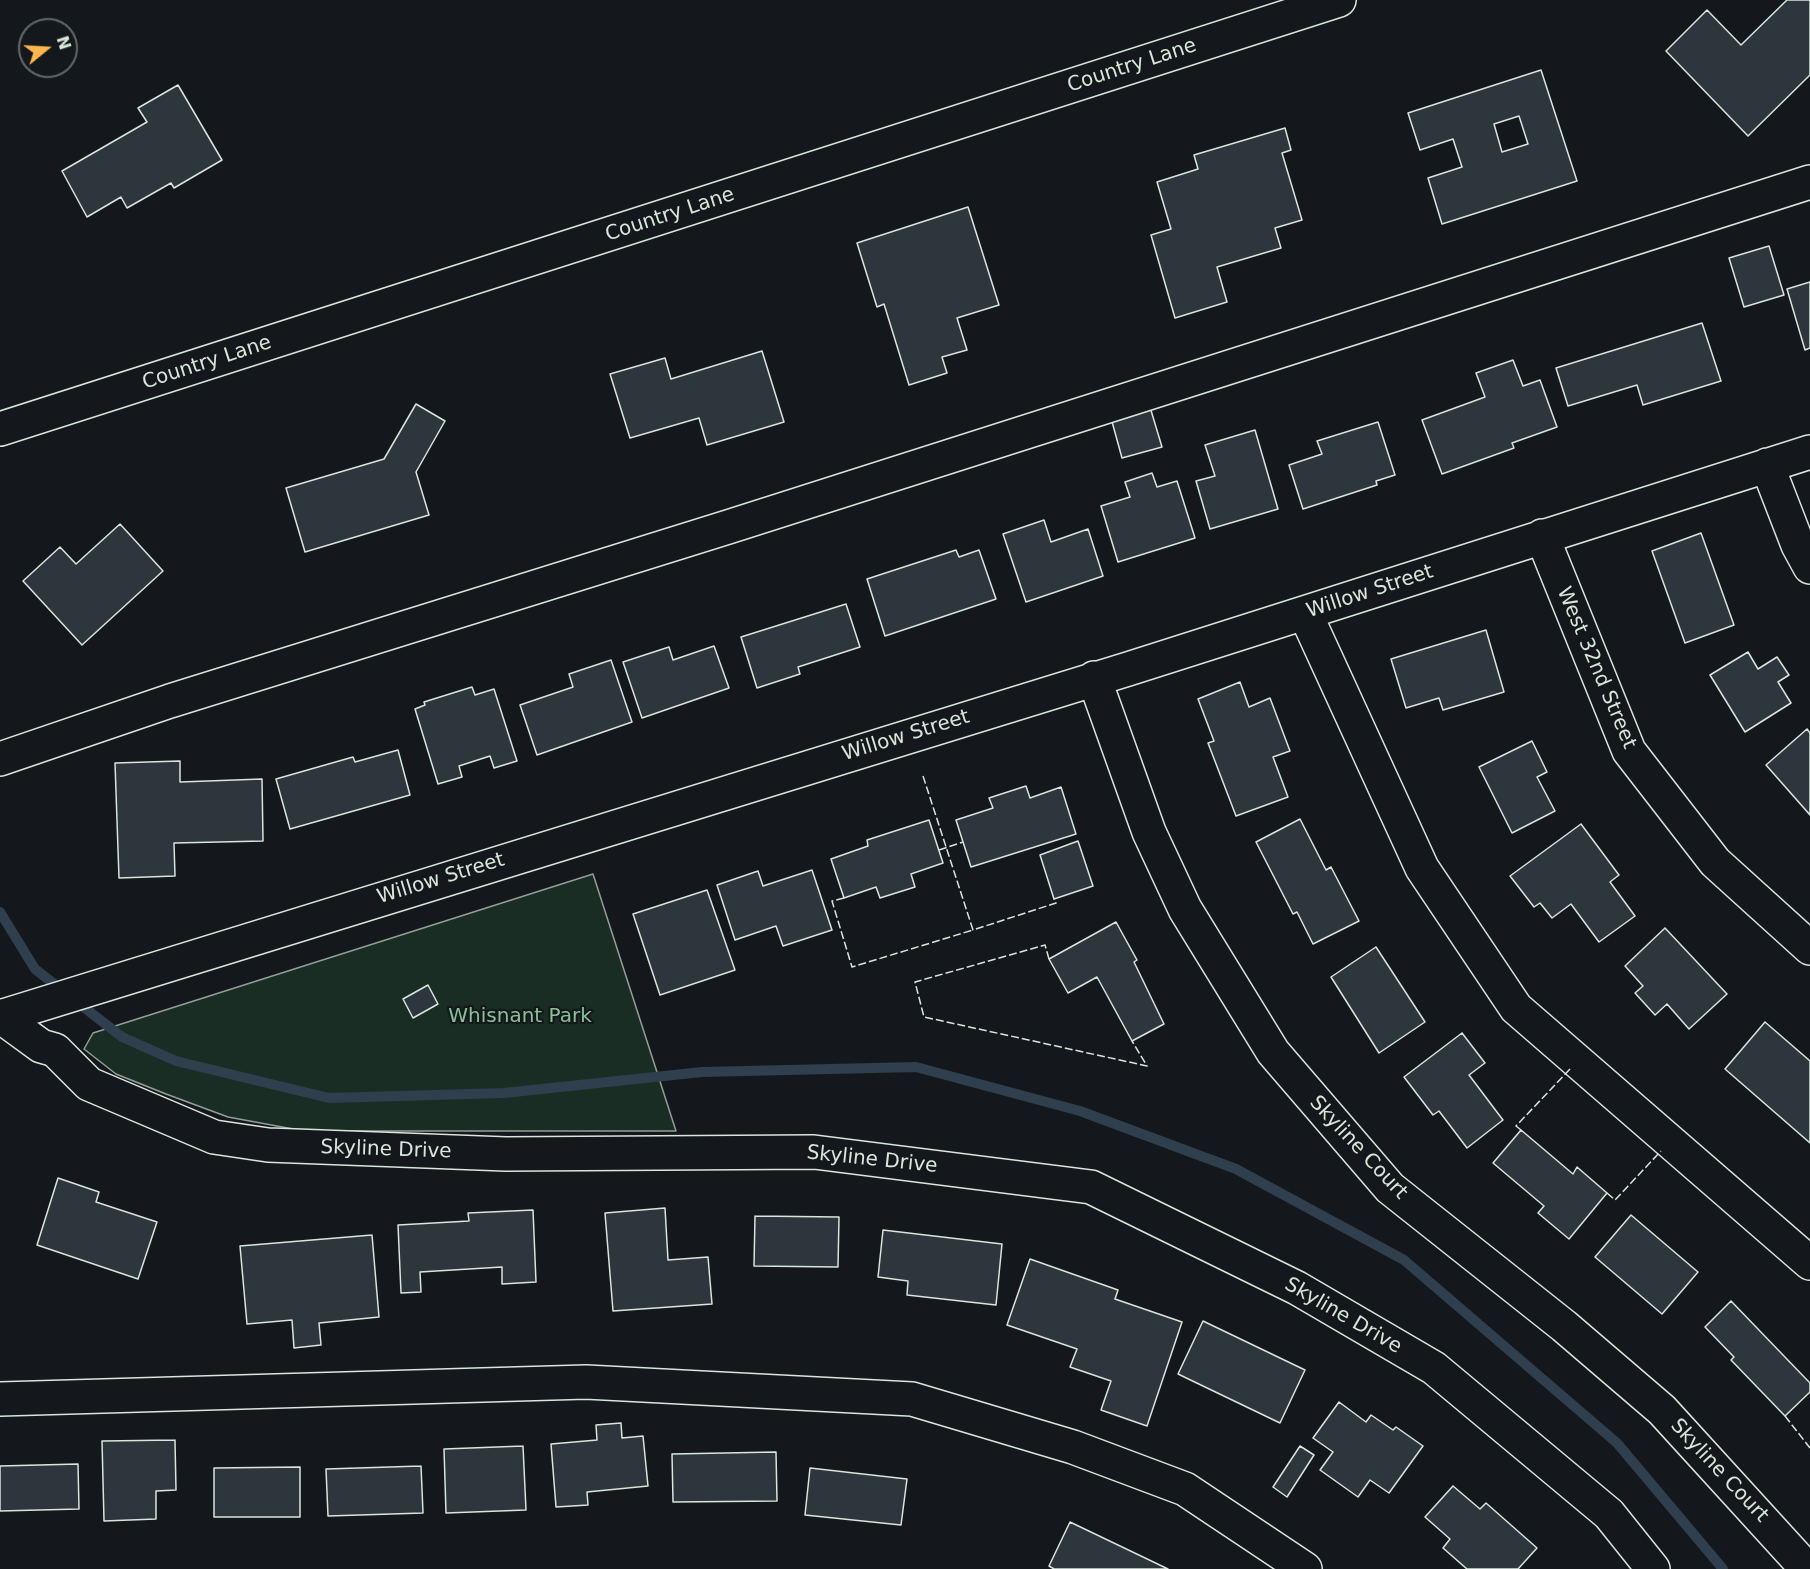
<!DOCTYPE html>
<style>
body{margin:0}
#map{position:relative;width:1810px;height:1569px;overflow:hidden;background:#14181c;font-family:"DejaVu Sans",sans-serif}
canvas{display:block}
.north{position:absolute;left:18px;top:18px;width:60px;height:60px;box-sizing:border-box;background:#14181c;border:2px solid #626a69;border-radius:50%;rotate:72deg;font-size:16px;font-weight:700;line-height:24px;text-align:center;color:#d8e6dc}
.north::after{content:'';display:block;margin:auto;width:21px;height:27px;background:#ffb74d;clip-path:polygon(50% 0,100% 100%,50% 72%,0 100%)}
</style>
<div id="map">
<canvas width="1810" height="1569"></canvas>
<div class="north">N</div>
</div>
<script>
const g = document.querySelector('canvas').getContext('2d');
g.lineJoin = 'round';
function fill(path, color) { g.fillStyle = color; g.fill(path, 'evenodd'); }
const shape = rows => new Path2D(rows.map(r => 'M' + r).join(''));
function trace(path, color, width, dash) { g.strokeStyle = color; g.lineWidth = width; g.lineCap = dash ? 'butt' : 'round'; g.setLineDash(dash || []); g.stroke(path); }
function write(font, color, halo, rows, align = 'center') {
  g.font = font + ' "DejaVu Sans",sans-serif'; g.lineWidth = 4.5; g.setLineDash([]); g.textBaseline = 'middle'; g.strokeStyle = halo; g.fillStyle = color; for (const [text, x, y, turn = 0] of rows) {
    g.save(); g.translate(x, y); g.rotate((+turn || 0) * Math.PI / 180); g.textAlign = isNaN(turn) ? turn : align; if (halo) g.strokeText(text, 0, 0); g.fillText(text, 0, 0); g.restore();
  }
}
const green = shape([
 [593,874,676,1131,304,1131,228,1117,166,1094,116,1074,84,1049,93,1033,593,874]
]);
const stream = shape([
 [0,912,35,969,122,1037,176,1061,329,1098,504,1093,702,1072,916,1067,1080,1111,1236,1169,1404,1260,1617,1443,1723,1569]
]);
const building = shape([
 [1787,0,1810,0,1810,75,1748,136,1666,51,1707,10,1741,45,1787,0],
 [1541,70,1577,181,1442,224,1428,178,1462,167,1453,139,1420,150,1408,113,1541,70],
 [1519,116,1528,144,1502,152,1494,124,1519,116],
 [178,85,222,160,174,188,171,183,127,208,121,197,87,217,62,171,147,122,138,108,178,85],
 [1285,128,1291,150,1282,153,1302,220,1275,228,1281,248,1217,267,1227,302,1175,318,1151,235,1171,229,1157,182,1198,169,1194,155,1285,128],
 [968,207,999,305,957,318,967,350,942,357,947,373,909,385,884,304,877,307,857,243,968,207],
 [1769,246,1784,295,1744,307,1729,258,1769,246],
 [1810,282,1810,348,1805,350,1787,289,1810,282],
 [1702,323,1721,381,1643,405,1637,385,1568,406,1556,368,1702,323],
 [762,351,784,422,707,445,699,418,630,438,610,374,665,358,671,379,762,351],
 [1513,360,1523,386,1540,380,1557,427,1512,443,1514,448,1442,474,1422,420,1485,397,1476,373,1513,360],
 [416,404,445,421,416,472,429,515,305,552,286,488,384,459,416,404],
 [1150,407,1162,447,1122,458,1111,418,1150,407],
 [1378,422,1395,475,1376,481,1377,485,1303,509,1289,465,1322,454,1317,441,1378,422],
 [1255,430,1278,509,1210,529,1196,481,1215,476,1205,445,1255,430],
 [1152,473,1157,487,1177,481,1195,538,1118,562,1101,506,1130,497,1125,482,1152,473],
 [1044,520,1051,542,1088,529,1103,576,1026,602,1003,534,1044,520],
 [120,524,163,571,82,645,23,581,60,547,76,564,120,524],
 [1701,533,1734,625,1685,643,1652,551,1701,533],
 [956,550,959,557,979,550,996,599,885,636,867,579,956,550],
 [846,604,860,647,798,667,800,674,757,688,741,637,846,604],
 [1486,630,1504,692,1443,710,1439,698,1406,708,1391,659,1486,630],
 [714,646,729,688,642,718,623,662,669,647,673,660,714,646],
 [1748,652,1758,669,1777,657,1789,675,1778,682,1791,703,1745,732,1710,675,1748,652],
 [611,660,632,722,537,755,520,705,573,687,569,674,611,660],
 [1240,682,1249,707,1270,698,1290,751,1273,757,1288,797,1236,816,1208,743,1214,741,1198,699,1240,682],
 [472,687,475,695,494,689,517,761,494,768,490,756,459,766,462,777,438,784,415,709,425,705,424,702,472,687],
 [1807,729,1810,733,1810,815,1766,765,1807,729],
 [1532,741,1547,772,1537,777,1555,811,1512,833,1479,767,1532,741],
 [398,750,410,795,290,829,276,779,353,757,355,762,398,750],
 [180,761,180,782,262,779,263,841,174,843,175,876,119,878,115,763,180,761],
 [1026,786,1030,798,1061,787,1076,834,971,867,956,820,993,808,989,798,1026,786],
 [1300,819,1326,870,1331,867,1359,921,1313,944,1297,912,1293,914,1256,842,1300,819],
 [929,820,943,863,911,874,915,887,880,898,876,887,844,898,831,859,868,846,867,840,929,820],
 [1581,824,1619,875,1610,882,1635,916,1599,942,1571,904,1552,918,1540,903,1534,907,1510,876,1581,824],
 [1078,841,1093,886,1054,899,1040,855,1078,841],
 [812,870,832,930,783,946,776,926,735,940,717,885,758,871,763,886,812,870],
 [707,890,735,970,660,995,633,914,707,890],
 [1116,922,1137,960,1134,962,1164,1024,1132,1041,1097,977,1068,993,1049,959,1116,922],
 [1665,928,1727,994,1689,1029,1667,1004,1655,1015,1635,993,1643,986,1625,966,1665,928],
 [1376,947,1425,1022,1379,1053,1331,977,1376,947],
 [428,985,438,1004,413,1018,403,999,428,985],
 [1765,1022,1810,1061,1810,1143,1725,1069,1765,1022],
 [1462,1033,1485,1063,1469,1075,1503,1120,1467,1148,1439,1111,1433,1115,1404,1077,1462,1033],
 [1521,1130,1573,1174,1577,1167,1607,1193,1569,1239,1538,1213,1544,1206,1493,1163,1521,1130],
 [58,1178,99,1192,96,1202,157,1222,138,1279,37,1245,58,1178],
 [665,1208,668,1260,708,1257,712,1304,613,1311,605,1213,665,1208],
 [533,1210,536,1282,502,1284,502,1267,420,1272,421,1292,401,1293,398,1225,469,1221,468,1213,533,1210],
 [1631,1215,1698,1272,1662,1314,1595,1257,1631,1215],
 [755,1216,839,1217,838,1267,754,1266,755,1216],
 [883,1230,1002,1244,996,1305,907,1295,908,1281,878,1277,883,1230],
 [372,1235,379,1317,319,1323,321,1345,294,1348,292,1320,247,1324,240,1246,372,1235],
 [1030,1259,1118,1290,1115,1299,1182,1322,1147,1426,1101,1410,1111,1381,1070,1367,1077,1349,1007,1325,1030,1259],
 [1731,1301,1810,1383,1810,1392,1785,1416,1731,1360,1734,1357,1705,1327,1731,1301],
 [1203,1321,1305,1370,1280,1423,1178,1374,1203,1321],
 [1339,1402,1366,1422,1371,1415,1393,1430,1396,1427,1423,1446,1389,1493,1370,1480,1358,1497,1320,1470,1333,1452,1313,1438,1339,1402],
 [621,1423,622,1438,643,1436,648,1486,587,1492,588,1505,556,1507,551,1444,597,1440,596,1425,621,1423],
 [175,1440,176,1490,156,1491,156,1519,104,1521,102,1441,175,1440],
 [523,1446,526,1510,446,1513,444,1449,523,1446],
 [1300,1446,1314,1455,1287,1497,1273,1487,1300,1446],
 [776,1452,777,1501,673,1502,672,1454,776,1452],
 [78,1464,79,1509,0,1511,0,1466,78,1464],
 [421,1466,423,1513,328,1516,326,1469,421,1466],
 [300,1467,300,1517,214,1517,214,1468,300,1467],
 [810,1468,907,1479,901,1525,805,1515,810,1468],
 [1453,1486,1480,1509,1486,1503,1537,1548,1518,1569,1467,1569,1443,1548,1450,1539,1425,1517,1453,1486],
 [1070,1522,1168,1569,1054,1569,1049,1566,1070,1522]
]);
const minor = shape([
 [0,429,1339,0],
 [1767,465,1798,545,1810,567],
 [1542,536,1629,751,1715,862,1810,948],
 [1305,613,1422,868,1516,1008,1810,1263],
 [1094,678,1149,832,1185,909,1273,1052,1390,1188,1564,1326,1662,1410,1807,1569],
 [0,759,170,701,728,527,1810,182],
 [0,1016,41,1046,55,1050,89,1084,214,1137,268,1145,506,1154,814,1152,1091,1187,1297,1288,1434,1368,1609,1514,1653,1569],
 [0,1017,1128,669,1810,452],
 [0,1399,586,1382,912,1399,1073,1447,1185,1489,1305,1569]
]);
const fence = shape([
 [923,776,973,930,1056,903,1054,899],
 [939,850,963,842],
 [844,898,832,901,852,967,973,930],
 [1049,959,1045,945,915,982,924,1017,1147,1066,1132,1041],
 [1521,1130,1516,1126,1570,1069],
 [1607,1193,1615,1200,1661,1151],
 [1785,1416,1810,1448]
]);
const streetNames = [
 ["Country Lane",1132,66,-18],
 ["Country Lane",670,215,-18],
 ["Country Lane",207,363,-18],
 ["Willow Street",1370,592,-18],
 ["West 32nd Street",1596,668,67],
 ["Willow Street",906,736,-17],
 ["Willow Street",441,879,-17],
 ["Skyline Court",1358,1148,47],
 ["Skyline Drive",386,1150,2],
 ["Skyline Drive",872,1160,6],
 ["Skyline Drive",1343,1316,30],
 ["Skyline Court",1719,1471,47]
];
const parkNames = [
 ["Whisnant Park",520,1017]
];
fill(green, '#1a2d24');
trace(green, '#939e99', 1.5);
trace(stream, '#2f3f4d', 10);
fill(building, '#2c363c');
trace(building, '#d8e6dc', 1.5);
trace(minor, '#d8e6dc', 36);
trace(minor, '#14181c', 33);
trace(fence, '#d8e6dc', 1.5, [8, 3]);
write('20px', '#d8e6dc', '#14181c', streetNames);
write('20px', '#8ac095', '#14181c', parkNames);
</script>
